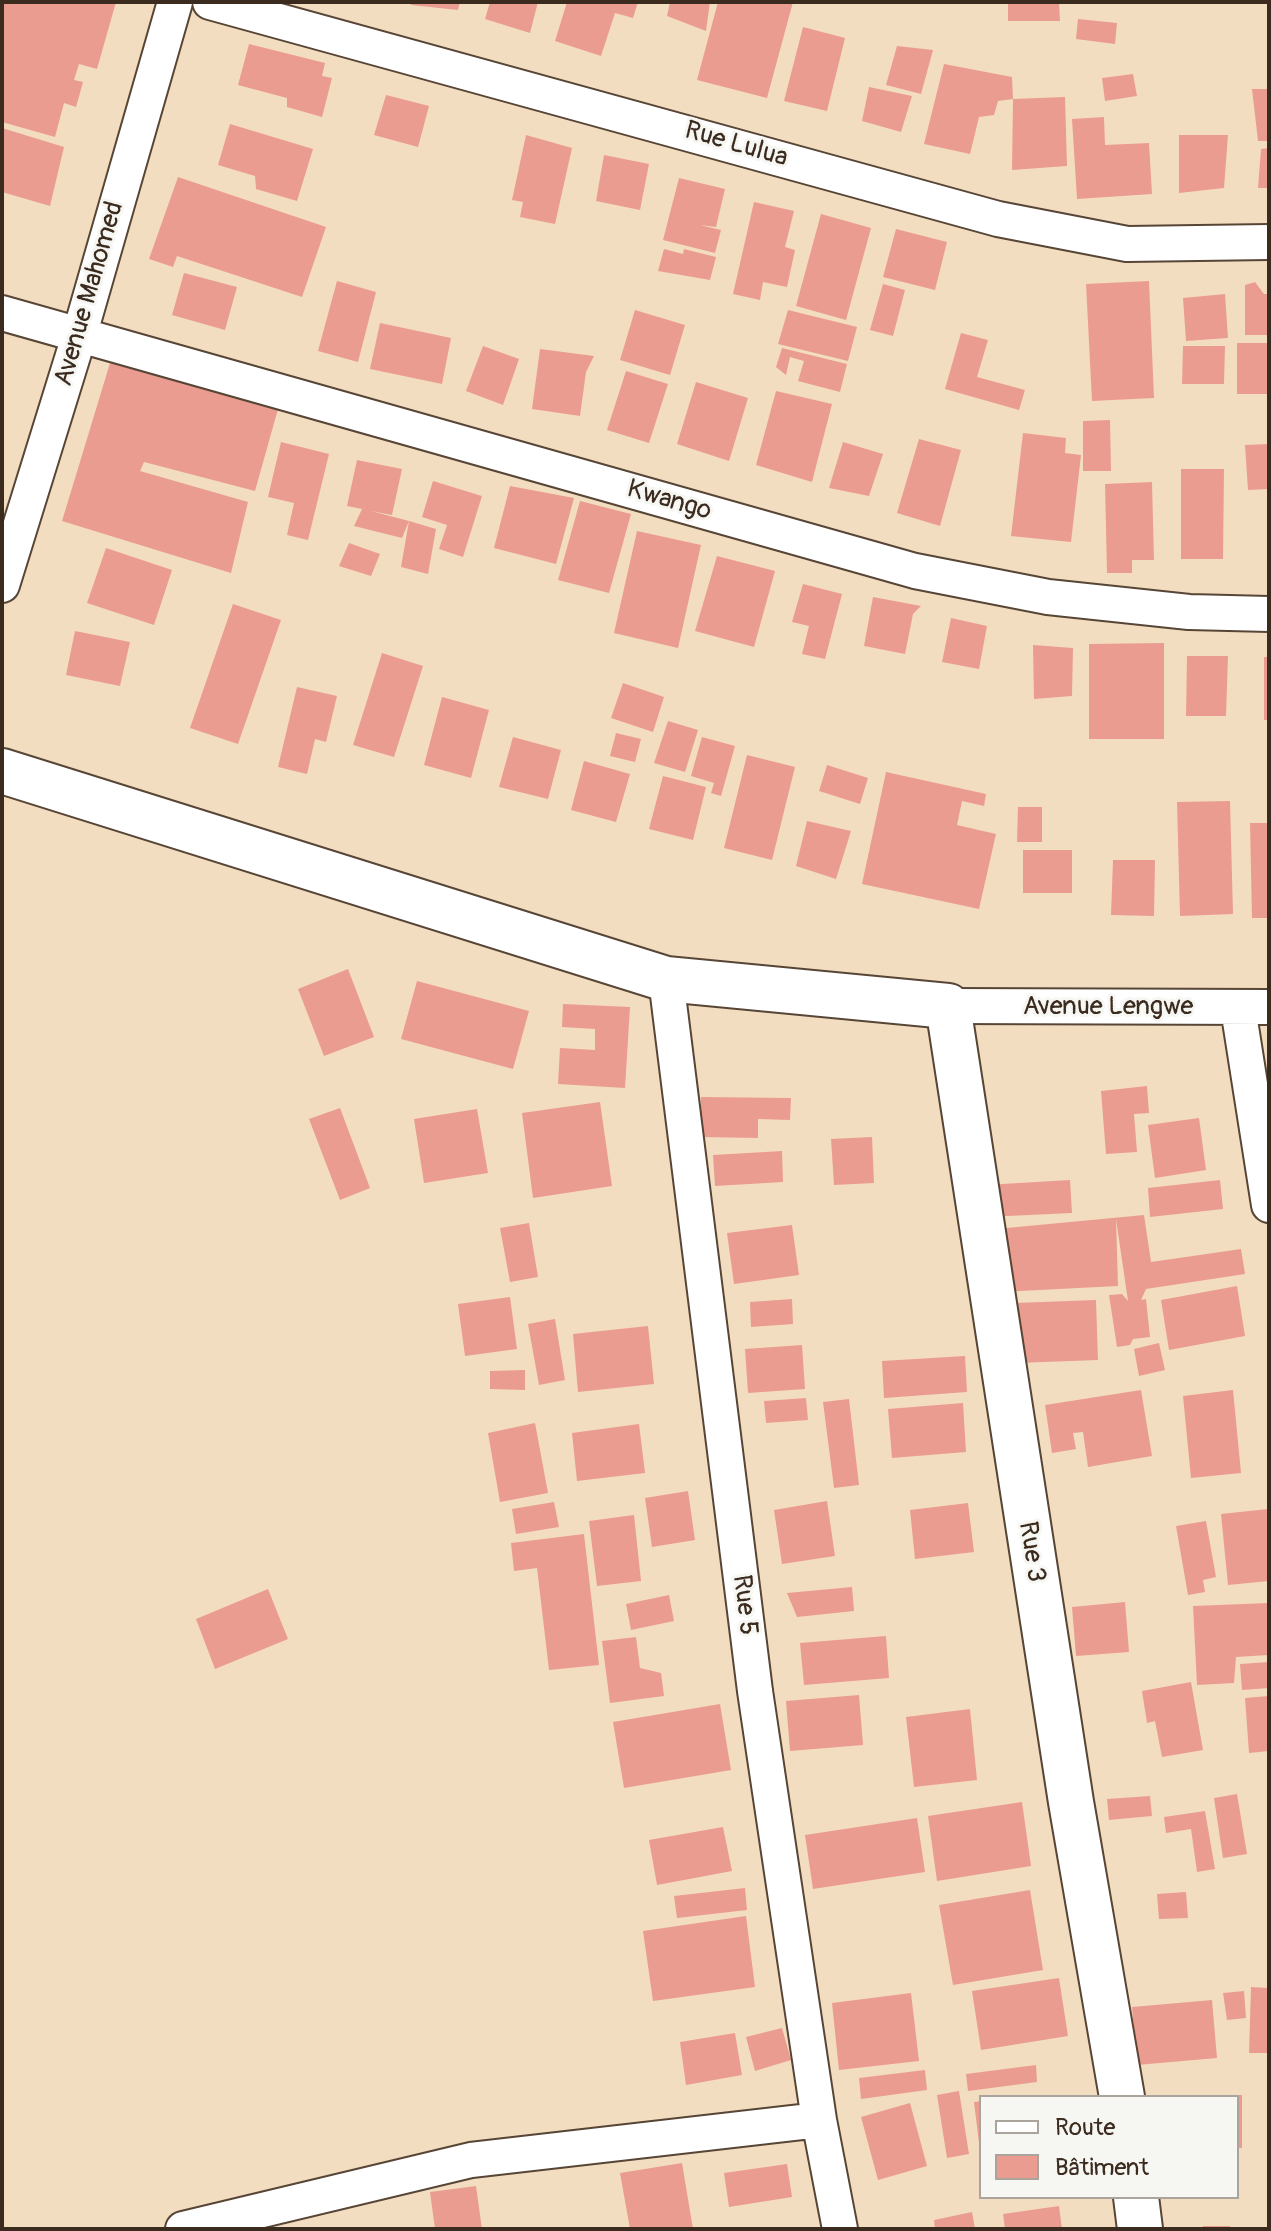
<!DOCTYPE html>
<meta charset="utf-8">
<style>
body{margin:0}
#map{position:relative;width:1271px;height:2231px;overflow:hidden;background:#f3ddc0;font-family:Pangolin,sans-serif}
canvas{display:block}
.frame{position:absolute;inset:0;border:4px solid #3b2a1e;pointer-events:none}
.legend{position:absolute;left:979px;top:2095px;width:260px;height:104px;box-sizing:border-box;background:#f6f6f2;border:2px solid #aba49d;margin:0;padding:10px 14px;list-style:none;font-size:24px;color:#3b2a1e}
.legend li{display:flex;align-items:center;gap:16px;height:40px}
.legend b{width:40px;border:2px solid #aba49d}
</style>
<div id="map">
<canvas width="1271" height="2231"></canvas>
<div class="frame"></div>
<ul class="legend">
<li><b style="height:10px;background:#fff"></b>Route</li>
<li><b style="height:22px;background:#eb9c91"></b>Bâtiment</li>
</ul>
</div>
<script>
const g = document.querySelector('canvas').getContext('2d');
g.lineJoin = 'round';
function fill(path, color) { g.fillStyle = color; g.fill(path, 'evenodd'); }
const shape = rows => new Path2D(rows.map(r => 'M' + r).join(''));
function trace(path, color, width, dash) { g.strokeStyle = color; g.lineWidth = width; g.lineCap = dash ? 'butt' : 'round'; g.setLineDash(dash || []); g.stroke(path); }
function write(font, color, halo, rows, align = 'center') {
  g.font = font + ' Pangolin,sans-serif'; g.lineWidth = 6; g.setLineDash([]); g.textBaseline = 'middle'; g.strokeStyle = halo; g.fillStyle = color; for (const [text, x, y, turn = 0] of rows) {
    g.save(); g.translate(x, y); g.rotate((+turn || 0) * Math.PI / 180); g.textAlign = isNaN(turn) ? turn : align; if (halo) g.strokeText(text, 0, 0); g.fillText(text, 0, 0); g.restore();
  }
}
const building = shape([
 [2,2,116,2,97,69,79,64,74,80,83,82,76,107,64,103,55,137,2,122],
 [412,2,460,2,458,10,411,5],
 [490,2,538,2,530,33,485,19],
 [567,2,638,2,633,18,615,13,601,56,555,41],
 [670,2,710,2,706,31,667,16],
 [718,2,793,2,767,98,697,80],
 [1008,2,1059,2,1060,21,1008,21],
 [1078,19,1117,23,1115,44,1076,39],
 [803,27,845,38,827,111,784,101],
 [249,44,325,63,322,76,332,78,322,117,287,107,287,98,238,85],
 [897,46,933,50,921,94,886,85],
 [944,64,1012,77,1013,99,998,101,994,115,979,117,970,154,924,144],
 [1133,74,1137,96,1105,101,1102,78],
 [869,87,912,96,901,132,862,121],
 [1252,89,1269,89,1269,141,1258,141],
 [386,95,429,106,418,147,374,135],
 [1065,97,1067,166,1012,170,1013,99],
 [1104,117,1105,145,1149,143,1152,194,1077,199,1072,119],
 [230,124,313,149,297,201,256,189,255,176,218,165],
 [2,128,64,147,50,206,2,192],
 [526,135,572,148,555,224,520,217,523,202,512,200],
 [1179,135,1228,135,1224,188,1179,193],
 [1269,148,1269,188,1258,188,1261,149],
 [604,155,649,164,640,210,596,201],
 [178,177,326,227,302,297,177,256,173,267,149,259],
 [679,178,725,189,716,227,700,225,721,230,715,253,663,240],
 [754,202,794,211,785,247,795,250,787,287,763,282,760,300,733,294],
 [821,214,871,228,846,320,796,306],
 [896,229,947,242,935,290,883,277],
 [664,249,683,254,684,249,716,257,710,280,658,271],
 [184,273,237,287,225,330,172,315],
 [337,281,376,292,358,362,318,351],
 [1149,281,1154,398,1092,401,1086,284],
 [1255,282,1264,294,1269,294,1269,335,1245,335,1245,285],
 [883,284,905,290,893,336,870,330],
 [1225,294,1228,338,1186,341,1183,298],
 [635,310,685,325,670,375,620,360],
 [788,310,857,327,848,361,778,344],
 [380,323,451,338,442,384,370,369],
 [961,333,988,340,977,377,1025,390,1019,410,945,389],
 [1237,343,1269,343,1269,394,1237,394],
 [483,346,519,359,503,405,466,391],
 [1183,346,1225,346,1224,384,1182,384],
 [782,348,847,364,840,392,798,381,804,361,790,357,786,375,776,367],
 [540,349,594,356,586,372,580,416,532,409],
 [110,363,278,409,255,491,144,462,140,471,248,502,231,573,62,521],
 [626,371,668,384,649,443,607,430],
 [696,382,748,398,729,461,677,444],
 [776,391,832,404,812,482,756,465],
 [1110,420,1111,471,1083,471,1083,421],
 [1023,433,1066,438,1065,453,1081,455,1071,542,1011,536],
 [919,439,961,450,940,526,897,513],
 [281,442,329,454,308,540,287,535,294,503,268,497],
 [843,442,883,454,869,496,829,488],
 [1269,444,1269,489,1248,490,1245,445],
 [357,460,402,469,392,515,371,511,409,521,402,538,354,526,362,509,347,506],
 [1181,469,1224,469,1223,559,1181,559],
 [433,481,482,496,463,557,439,549,447,525,422,517],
 [1152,482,1154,560,1132,560,1132,573,1107,573,1105,484],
 [510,486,574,498,556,564,494,548],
 [580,501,631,514,609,593,558,580],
 [409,521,436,529,428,574,401,567],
 [637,531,701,545,678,648,614,633],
 [349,543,380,554,371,576,339,566],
 [106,548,172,570,154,625,87,603],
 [717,556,775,571,754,647,695,631],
 [803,584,842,594,825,659,802,654,809,626,792,622],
 [873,597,921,606,913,614,905,654,864,646],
 [233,604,281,620,238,744,190,728],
 [951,618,987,626,979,669,942,662],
 [75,631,130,642,120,686,66,675],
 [1164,643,1164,739,1089,739,1089,644],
 [1033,645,1073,648,1072,696,1034,699],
 [382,653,423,666,394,757,353,745],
 [1187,656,1228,656,1226,716,1186,716],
 [1264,657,1269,657,1269,720,1264,720],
 [623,683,664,697,653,732,611,718],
 [297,687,337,696,326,742,315,739,307,774,278,767],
 [442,697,489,710,471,778,424,765],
 [668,721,698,730,685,772,654,763],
 [616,733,641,739,635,762,610,756],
 [513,737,561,750,548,799,499,787],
 [702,737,735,746,721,796,711,793,714,783,691,776],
 [747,755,795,767,772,860,724,848],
 [584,761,630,774,616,822,571,810],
 [827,765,868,778,860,804,819,791],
 [886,772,986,794,984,806,962,801,957,825,996,834,979,909,862,884],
 [663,776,706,787,693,840,649,829],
 [1230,801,1233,914,1180,916,1177,802],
 [1018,807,1042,807,1042,842,1017,842],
 [807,821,851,831,836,879,796,866],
 [1250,823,1269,823,1269,918,1252,918],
 [1023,850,1072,850,1072,893,1023,893],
 [1113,860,1155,860,1154,916,1111,915],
 [348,969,374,1037,324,1056,298,989],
 [417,981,529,1011,513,1069,401,1039],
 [563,1004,630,1007,625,1088,558,1084,560,1048,595,1050,595,1029,562,1027],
 [1147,1086,1149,1113,1134,1114,1137,1152,1106,1154,1101,1091],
 [701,1097,791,1098,790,1120,758,1119,758,1138,700,1137],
 [600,1102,612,1186,533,1198,522,1113],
 [340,1108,370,1188,340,1200,309,1119],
 [477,1109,488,1173,424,1183,414,1119],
 [1199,1118,1206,1170,1155,1178,1148,1125],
 [872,1137,874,1183,834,1185,831,1139],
 [782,1151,783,1182,715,1186,713,1155],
 [1070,1180,1072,1213,986,1217,985,1185],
 [1220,1180,1223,1209,1150,1217,1148,1188],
 [1144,1215,1151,1262,1241,1249,1245,1274,1146,1289,1141,1300,1146,1299,1150,1337,1133,1339,1130,1345,1117,1347,1109,1295,1122,1294,1128,1301,1116,1219,1118,1286,1000,1292,996,1229],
 [529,1223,538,1277,510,1282,500,1228],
 [792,1225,799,1275,734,1284,727,1233],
 [1237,1286,1245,1336,1169,1350,1161,1300],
 [510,1297,517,1349,465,1356,458,1304],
 [792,1299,793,1324,751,1327,750,1302],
 [1096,1300,1098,1360,1017,1363,1015,1303],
 [555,1319,565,1380,539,1385,528,1324],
 [648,1326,654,1384,578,1392,573,1334],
 [1159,1343,1165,1370,1139,1376,1134,1349],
 [802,1345,805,1389,748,1393,745,1349],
 [965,1356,967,1392,884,1398,882,1361],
 [525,1370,525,1390,490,1389,490,1371],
 [1141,1390,1152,1456,1088,1467,1083,1432,1073,1433,1076,1449,1052,1453,1045,1405],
 [1233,1390,1241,1473,1191,1478,1183,1396],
 [806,1398,808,1420,766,1423,764,1401],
 [849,1399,859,1485,834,1488,823,1402],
 [963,1403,966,1452,892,1458,888,1409],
 [535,1423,548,1493,500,1502,488,1433],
 [639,1424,645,1473,577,1481,572,1433],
 [688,1491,695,1540,652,1547,645,1498],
 [827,1501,835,1556,782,1564,774,1510],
 [554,1502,559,1527,516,1534,512,1509],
 [968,1503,974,1552,915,1559,910,1510],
 [1268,1509,1269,1581,1228,1585,1221,1514],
 [634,1515,641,1581,597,1586,589,1521],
 [1206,1521,1216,1577,1203,1580,1205,1592,1188,1595,1176,1526],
 [584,1534,599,1665,549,1670,537,1568,514,1571,511,1543],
 [852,1587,854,1611,797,1617,787,1593],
 [268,1589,288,1639,215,1669,196,1619],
 [669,1595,674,1621,631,1630,626,1604],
 [1125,1602,1129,1652,1076,1656,1072,1607],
 [1269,1603,1269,1655,1236,1657,1234,1683,1197,1685,1193,1606],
 [886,1636,889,1678,804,1685,800,1643],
 [636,1637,640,1668,661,1673,664,1696,610,1703,602,1641],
 [1269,1662,1269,1688,1242,1690,1240,1664],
 [1191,1682,1203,1750,1162,1757,1155,1721,1147,1723,1142,1691],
 [859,1695,863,1745,790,1751,786,1701],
 [1269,1696,1269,1751,1249,1753,1245,1698],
 [720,1704,731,1770,624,1788,613,1722],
 [970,1709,977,1780,914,1787,906,1717],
 [1237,1794,1247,1854,1223,1858,1214,1798],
 [1150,1796,1152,1816,1109,1820,1107,1799],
 [1022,1802,1031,1866,937,1881,928,1816],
 [1205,1811,1215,1869,1197,1872,1191,1829,1166,1833,1164,1817],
 [917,1818,925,1872,813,1889,805,1835],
 [723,1827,732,1871,657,1885,649,1840],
 [745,1888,747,1910,677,1918,674,1896],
 [1030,1890,1043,1970,953,1985,939,1905],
 [1186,1892,1188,1918,1159,1919,1157,1894],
 [746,1916,755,1987,653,2001,643,1931],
 [1059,1978,1068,2036,981,2050,972,1991],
 [1251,1987,1269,1988,1269,2053,1249,2053],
 [1244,1991,1246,2018,1227,2020,1223,1993],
 [911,1993,919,2061,839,2070,832,2003],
 [1212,2000,1217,2058,1137,2065,1132,2007],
 [782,2028,791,2060,755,2071,746,2037],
 [735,2033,742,2075,686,2085,680,2042],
 [1036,2065,1037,2082,968,2091,966,2074],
 [925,2070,927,2090,861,2099,859,2078],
 [959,2091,969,2154,947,2158,937,2095],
 [1237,2095,1242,2095,1242,2148,1237,2148],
 [981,2101,981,2143,979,2143,974,2102],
 [910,2103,927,2166,878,2180,861,2117],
 [682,2163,693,2229,630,2229,620,2173],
 [787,2164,792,2197,729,2207,724,2173],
 [476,2186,482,2229,435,2229,430,2192],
 [1059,2206,1062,2229,1005,2229,1003,2214],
 [972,2212,975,2229,935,2229,934,2220],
 [1203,2226,1230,2226,1230,2229,1203,2229]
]);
const street = shape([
 [210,2,998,219,1127,244,1269,242],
 [2,313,915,571,1048,597,1189,612,1269,614],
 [2,585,80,333,175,2],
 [666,979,755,1691,819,2120,840,2229],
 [948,1006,1269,1007],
 [1238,1008,1269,1205],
 [183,2229,471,2160,819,2120]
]);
const secondary = shape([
 [2,771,666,979,948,1006,1071,1802,1122,2097],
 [1136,2197,1140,2229]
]);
const streetNames = [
 ["Rue Lulua",736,145,16],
 ["Avenue Mahomed",90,294,-74],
 ["Kwango",669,501,16],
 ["Avenue Lengwe",1108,1007],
 ["Rue 3",1031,1552,81],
 ["Rue 5",744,1605,83]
];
fill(building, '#eb9c91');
trace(street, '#574536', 38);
trace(secondary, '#574536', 48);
trace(street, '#fff', 34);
trace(secondary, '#fff', 44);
write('26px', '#3b2a1e', '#f6f6f2', streetNames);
</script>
